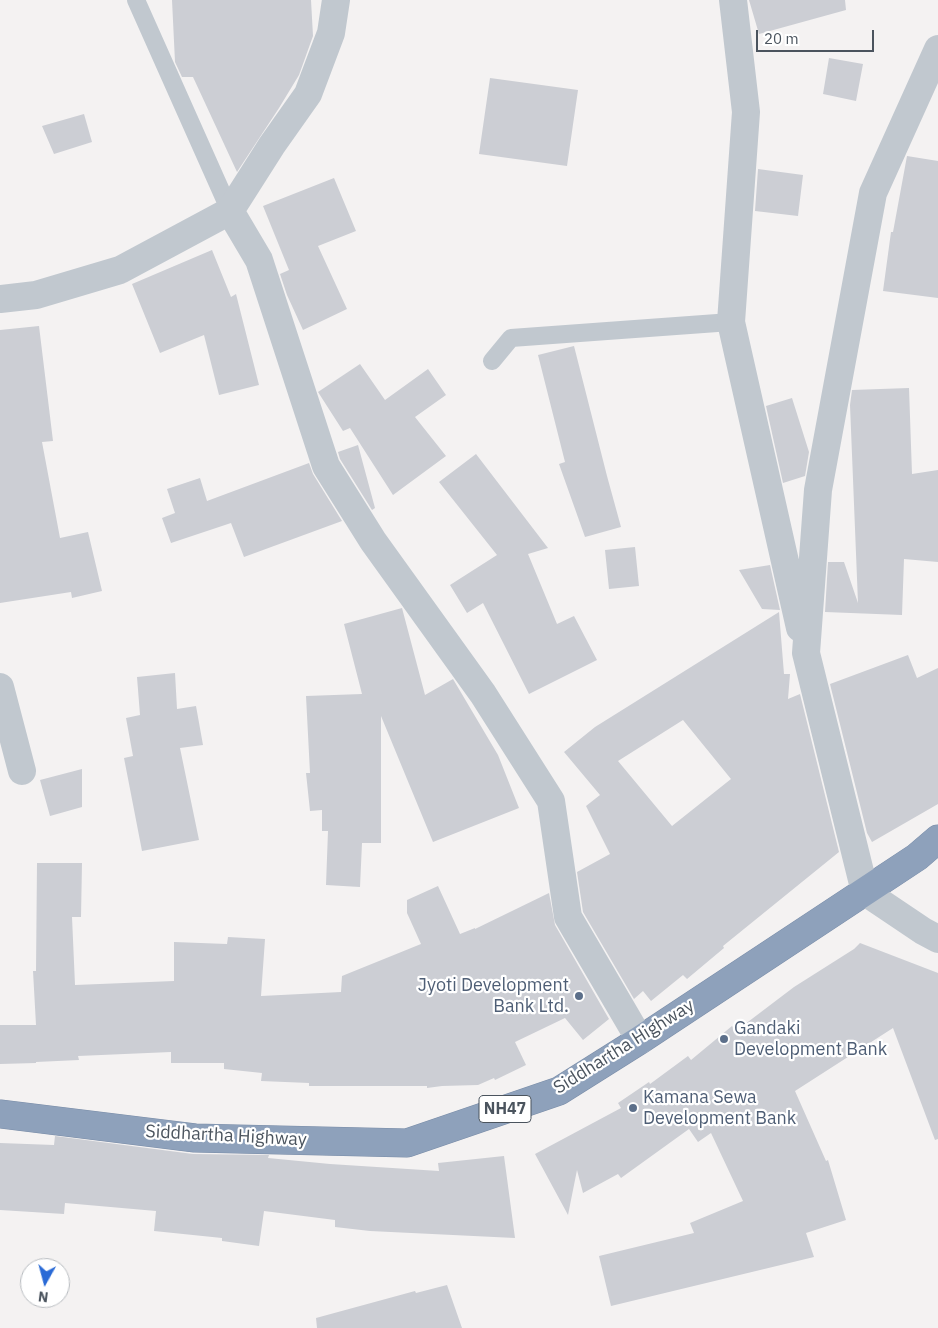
<!DOCTYPE html>
<style>
body{margin:0}
#map{position:relative;width:938px;height:1328px;overflow:hidden;background:#f4f2f2;font-family:"IBM Plex Sans",sans-serif}
canvas{display:block}
.north{position:absolute;left:20px;top:1258px;width:50px;height:50px;box-sizing:border-box;background:#fff;border:1px solid #b7bbbf;border-radius:50%;rotate:187deg;font-size:14px;font-weight:700;line-height:20px;text-align:center;color:#4b545e}
.north::after{content:'';display:block;margin:auto;width:18px;height:22px;background:#2a6ad6;clip-path:polygon(50% 0,100% 100%,50% 72%,0 100%)}
.scale{position:absolute;left:756px;top:30px;width:118px;height:22px;box-sizing:border-box;border:2px solid #4b545e;border-top:0;padding-left:6px;font-size:15px;line-height:18px;white-space:nowrap;color:#4b545e;-webkit-text-stroke:4px #fff;paint-order:stroke}
</style>
<div id="map">
<canvas width="938" height="1328"></canvas>
<div class="north">N</div>
<div class="scale">20 m</div>
</div>
<script>
const g = document.querySelector('canvas').getContext('2d');
g.lineJoin = 'round';
function fill(path, color) { g.fillStyle = color; g.fill(path, 'evenodd'); }
const shape = rows => new Path2D(rows.map(r => 'M' + r).join(''));
function trace(path, color, width, dash) { g.strokeStyle = color; g.lineWidth = width; g.lineCap = dash ? 'butt' : 'round'; g.setLineDash(dash || []); g.stroke(path); }
function write(font, color, halo, rows, align = 'center') {
  g.font = font + ' "IBM Plex Sans",sans-serif'; g.lineWidth = 4.5; g.setLineDash([]); g.textBaseline = 'middle'; g.strokeStyle = halo; g.fillStyle = color; for (const [text, x, y, turn = 0] of rows) {
    g.save(); g.translate(x, y); g.rotate((+turn || 0) * Math.PI / 180); g.textAlign = isNaN(turn) ? turn : align; if (halo) g.strokeText(text, 0, 0); g.fillText(text, 0, 0); g.restore();
  }
}
const building = shape([
 [172,0,311,0,313,36,299,75,279,108,237,172,193,77,182,77,175,62],
 [749,0,845,0,846,10,759,34],
 [829,58,863,64,856,101,823,94],
 [490,78,578,90,567,166,479,154],
 [84,114,92,142,54,154,42,126],
 [907,156,938,161,938,298,883,291,891,232,893,232],
 [758,169,803,175,798,216,755,211],
 [334,178,356,231,318,246,347,309,303,330,287,295,280,274,289,270,263,206],
 [212,250,231,297,236,294,259,385,219,395,204,335,160,353,132,284],
 [39,326,53,441,42,442,60,538,88,532,102,591,72,598,71,592,0,603,0,330],
 [574,346,607,476,621,527,585,537,559,464,565,462,538,355],
 [360,364,385,400,428,369,446,395,415,417,446,456,393,495,350,428,343,431,318,392],
 [909,388,912,474,938,470,938,562,904,559,902,615,825,612,828,562,844,562,858,603,850,405,852,390],
 [792,398,809,452,805,476,783,483,766,406],
 [358,445,375,508,372,510,340,459,338,452],
 [476,454,548,548,528,554,557,624,574,616,597,660,529,694,483,603,467,613,450,585,497,555,439,482],
 [309,463,313,474,342,521,244,557,231,523,171,543,162,518,175,513,167,489,200,478,207,501],
 [635,547,639,586,609,589,605,550],
 [770,565,780,610,762,609,739,570],
 [402,608,425,695,453,679,498,755,519,808,433,842,381,716,381,843,362,843,360,887,326,885,328,831,322,831,322,810,310,811,306,773,310,773,306,696,362,694,344,624],
 [779,612,784,674,790,674,788,699,800,694,839,852,723,946,724,948,687,979,683,975,651,1001,643,991,634,999,583,912,577,872,610,854,586,806,600,795,564,752,595,727],
 [683,720,731,779,672,826,618,761],
 [908,655,917,678,938,668,938,804,872,842,867,833,830,684],
 [175,673,177,709,196,706,203,745,180,748,199,840,142,851,124,758,133,756,126,718,140,715,137,677],
 [82,769,82,807,50,816,40,780],
 [37,863,82,863,81,917,72,917,75,985,174,981,174,942,227,944,228,937,265,939,261,996,341,992,342,976,421,944,407,913,407,900,438,886,460,934,475,928,475,929,549,893,555,925,609,1019,583,1040,565,1018,515,1042,526,1065,495,1080,494,1078,478,1085,442,1086,427,1088,427,1086,309,1086,309,1083,261,1081,262,1073,224,1069,224,1063,171,1063,171,1052,78,1056,79,1060,36,1062,36,1063,0,1064,0,1025,36,1025,33,971,36,971],
 [860,943,938,973,938,1139,935,1140,893,1028,795,1091,826,1161,828,1160,846,1220,806,1233,814,1257,611,1306,599,1256,694,1233,690,1223,743,1201,711,1133,698,1142,689,1129,621,1178,618,1174,583,1193,577,1170,568,1215,535,1154,621,1108,618,1103,649,1082,650,1084,688,1056,691,1060,732,1026,736,1031,794,987,854,949],
 [55,1136,193,1154,269,1155,268,1158,330,1164,439,1171,438,1163,504,1156,515,1238,370,1231,335,1227,335,1220,264,1211,259,1246,222,1241,222,1238,154,1231,156,1211,65,1203,64,1214,0,1210,0,1143,54,1145],
 [447,1285,462,1328,317,1328,316,1318,415,1291,416,1293]
]);
const lane = shape([
 [136,0,230,211],
 [492,361,511,338,731,322]
]);
const street = shape([
 [733,0,746,112,731,322,800,628],
 [938,49,873,193,818,490,806,653,865,892,923,931,938,939],
 [230,211,259,260,326,466,373,541,483,694,551,801,568,917,640,1040],
 [0,299,36,295,120,270,230,211,272,145,308,94,331,33,336,0],
 [0,687,22,771]
]);
const highway = shape([
 [0,1114,195,1138,407,1143,559,1091,640,1040,917,857,938,839]
]);
const markers = [
 [579,996,5,"#5c6f8a"],
 [724,1039,5,"#5c6f8a"],
 [633,1108,5,"#5c6f8a"]
];
const shields = [
 [505,1109,52]
];
const shieldNames = [
 ["NH47",505,1109]
];
const serviceNames = [
 ["Jyoti Development",569,986,"right"],
 ["Bank Ltd.",569,1007,"right"],
 ["Gandaki",734,1029],
 ["Development Bank",734,1050],
 ["Kamana Sewa",643,1098],
 ["Development Bank",643,1119]
];
const streetNames = [
 ["Siddhartha Highway",624,1047,-32],
 ["Siddhartha Highway",226,1136,3]
];
fill(building, '#ccced4');
trace(highway, '#798ca7', 29);
trace(lane, '#c1c8cf', 18);
trace(street, '#c1c8cf', 28);
trace(highway, '#8ea1bb', 28);
for (const [x, y, r, color] of markers) { const dot = new Path2D(); dot.arc(x, y, r, 0, 2 * Math.PI); g.fillStyle = color; g.fill(dot); trace(dot, '#fff', 2); }
for (const [x, y, w] of shields) { const box = new Path2D(); box.roundRect(x - w / 2, y - 13.5, w, 27, 4); g.fillStyle = '#fff'; g.fill(box); trace(box, '#4b545e', 1); }
write('bold 16px', '#4b545e', null, shieldNames);
write('18px', '#4e5e75', '#fff', serviceNames, 'left');
write('18px', '#4b545e', '#fff', streetNames);
</script>
